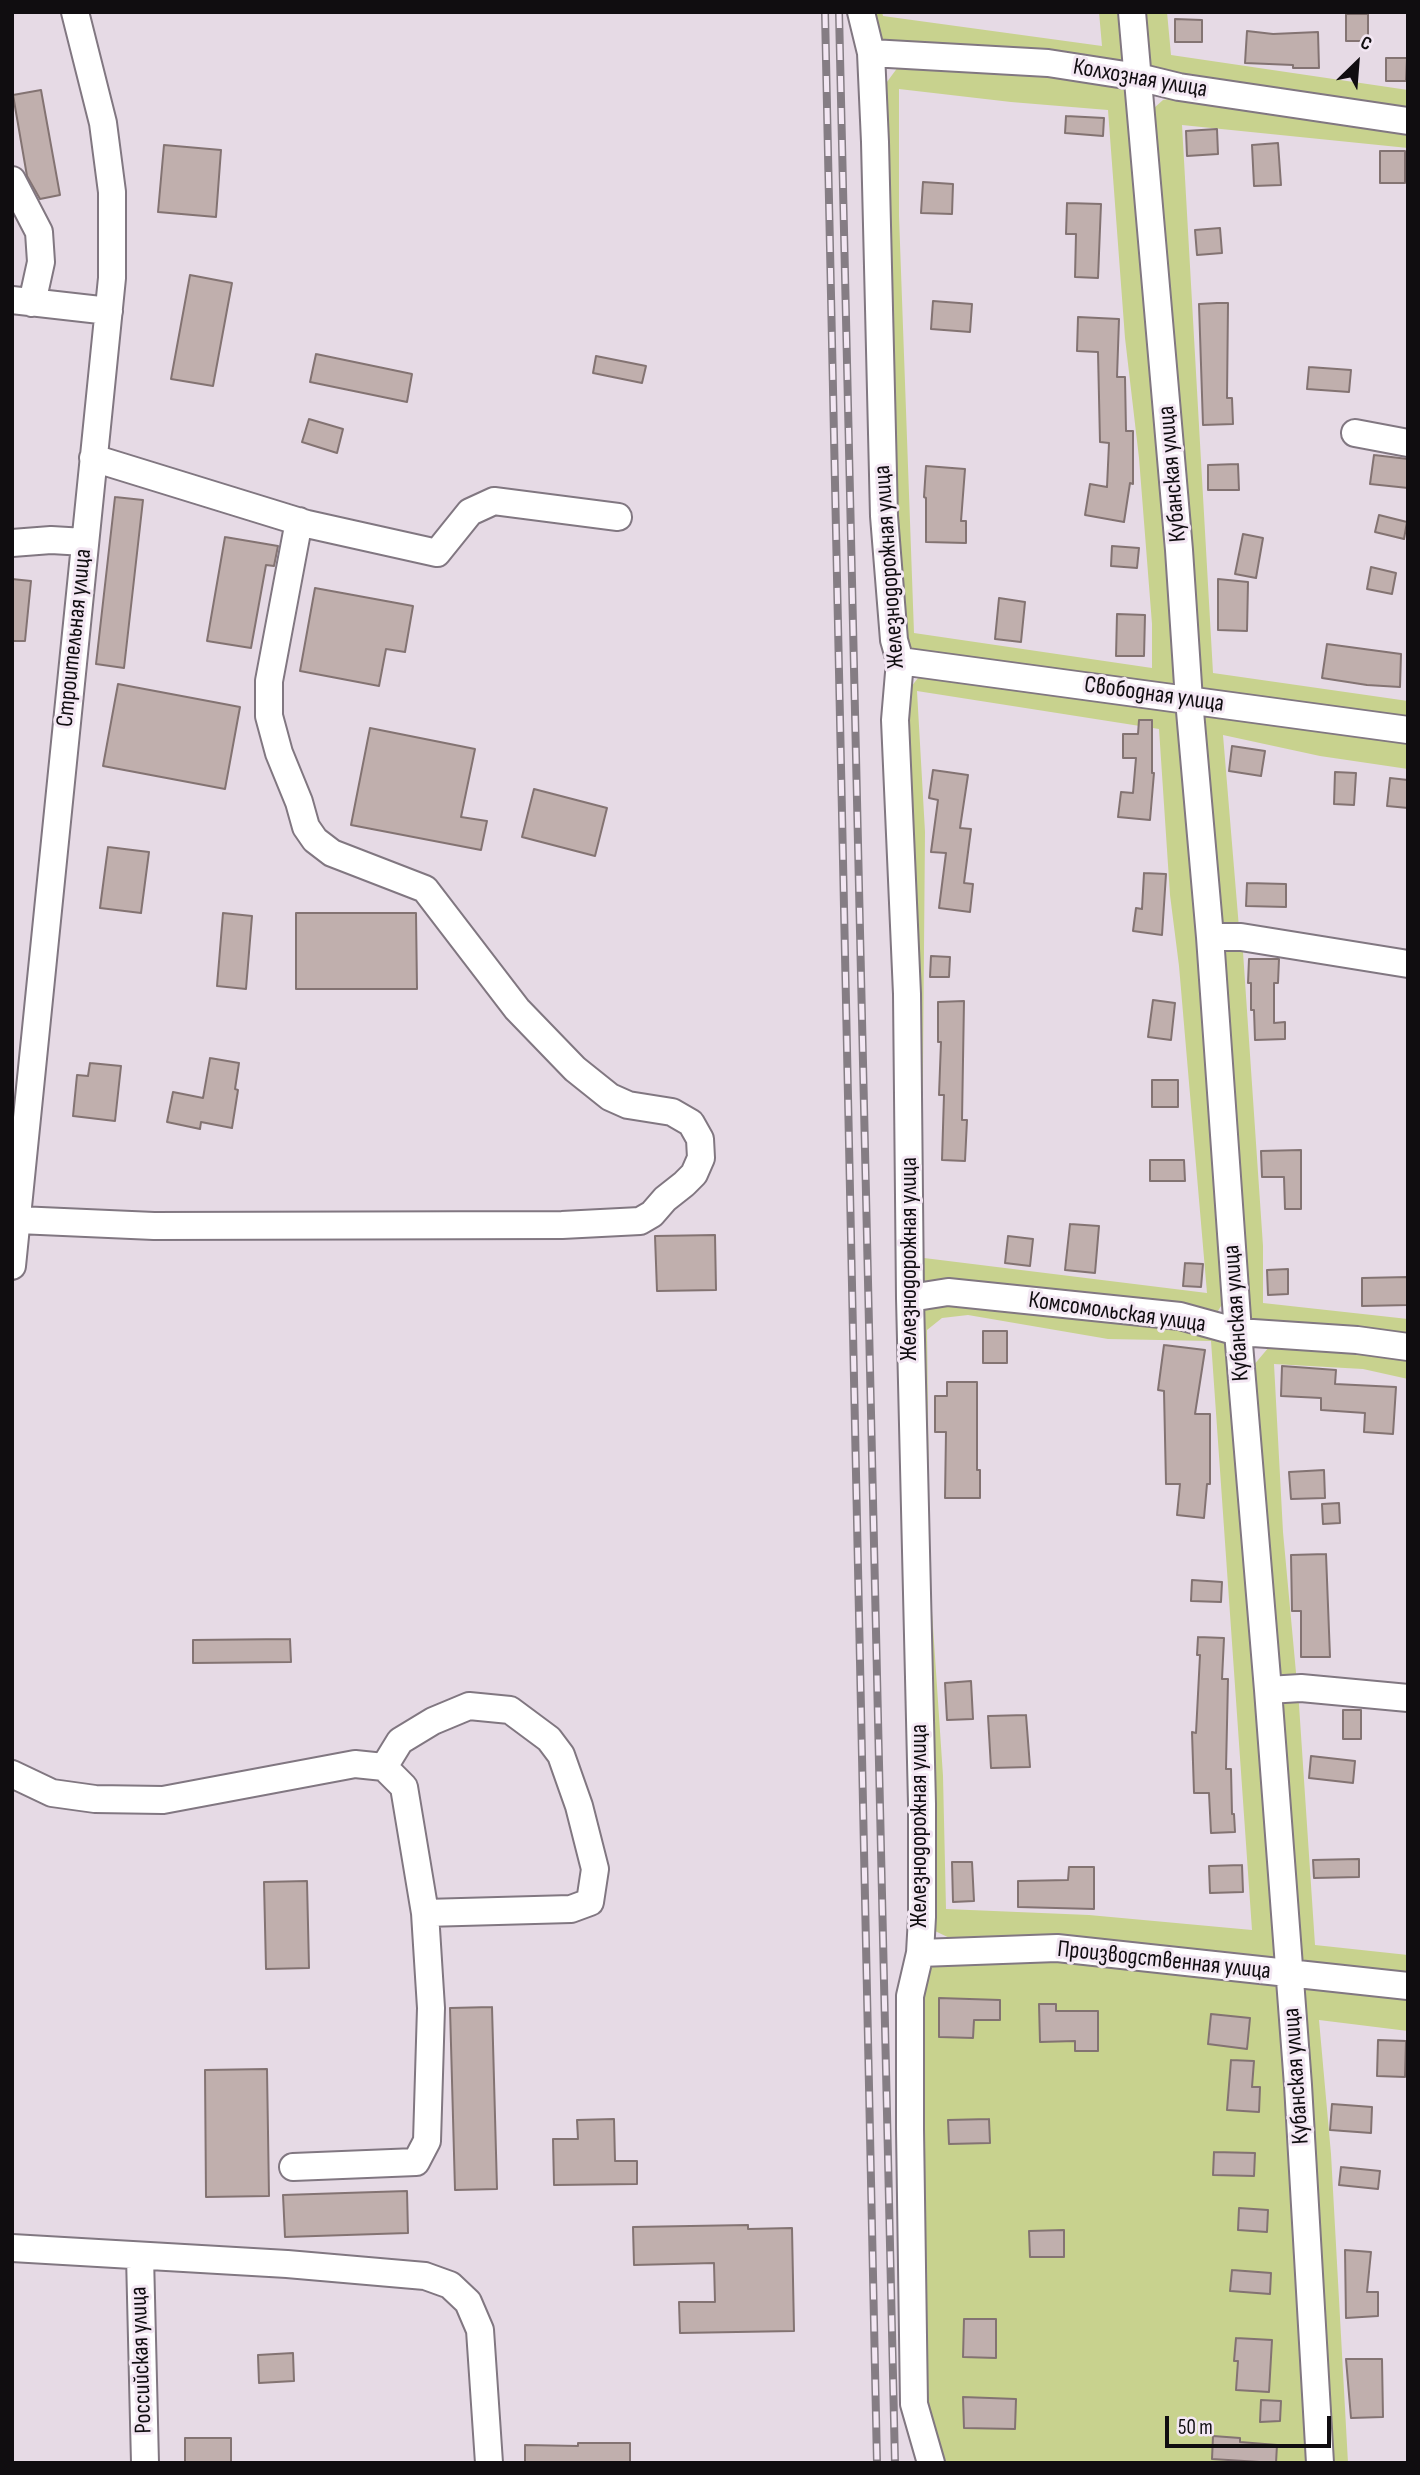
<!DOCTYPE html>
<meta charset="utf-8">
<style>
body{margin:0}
#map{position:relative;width:1420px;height:2475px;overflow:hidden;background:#e6dae5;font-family:"Sofia Sans Condensed",sans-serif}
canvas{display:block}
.frame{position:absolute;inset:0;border:14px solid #100d10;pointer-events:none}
.north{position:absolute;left:1322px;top:28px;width:70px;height:70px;-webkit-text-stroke:5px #f3e7f3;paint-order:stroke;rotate:25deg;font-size:19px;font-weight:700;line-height:28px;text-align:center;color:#100d10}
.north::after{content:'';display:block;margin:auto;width:24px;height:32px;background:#100d10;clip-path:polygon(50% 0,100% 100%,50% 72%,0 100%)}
.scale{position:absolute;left:1165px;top:2416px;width:166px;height:32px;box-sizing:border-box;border:4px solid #100d10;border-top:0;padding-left:9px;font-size:21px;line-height:24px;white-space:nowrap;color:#100d10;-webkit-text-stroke:5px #f3e7f3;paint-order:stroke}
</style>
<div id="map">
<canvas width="1420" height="2475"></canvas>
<div class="frame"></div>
<div class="north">С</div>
<div class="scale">50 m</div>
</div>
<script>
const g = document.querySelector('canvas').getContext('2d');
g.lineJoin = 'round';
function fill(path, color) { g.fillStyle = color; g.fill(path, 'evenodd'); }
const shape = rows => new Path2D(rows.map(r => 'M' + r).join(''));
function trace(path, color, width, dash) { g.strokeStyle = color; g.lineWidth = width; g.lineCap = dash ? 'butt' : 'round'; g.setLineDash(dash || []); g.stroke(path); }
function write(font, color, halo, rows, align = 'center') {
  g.font = font + ' "Sofia Sans Condensed",sans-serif'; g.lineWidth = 6; g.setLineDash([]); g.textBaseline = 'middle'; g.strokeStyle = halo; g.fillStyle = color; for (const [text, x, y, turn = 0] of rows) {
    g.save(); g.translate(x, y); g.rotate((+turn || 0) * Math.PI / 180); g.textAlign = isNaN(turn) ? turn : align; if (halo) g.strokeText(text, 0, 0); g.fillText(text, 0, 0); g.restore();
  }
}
const green = shape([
 [869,12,882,12,883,16,1102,46,1099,12,1123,12,1126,53,1121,65,883,47],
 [1142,12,1167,12,1171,55,1408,90,1408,113,1161,78,1149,66],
 [898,67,1055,72,1128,88,1180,694,909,655,898,633,884,86],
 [899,89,1011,102,1108,110,1125,338,1139,458,1152,624,1152,668,914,633,899,216],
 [1184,96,1408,133,1408,148,1182,125,1213,673,1408,701,1408,722,1201,693,1154,108,1163,100],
 [935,673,1182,707,1224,1301,1218,1311,1198,1315,920,1286,907,692,918,678],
 [917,691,1159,729,1170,895,1179,966,1207,1293,924,1258,922,1180,925,832],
 [1203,715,1408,743,1408,769,1320,756,1223,735,1239,928,1228,926,1218,919],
 [1219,943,1408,973,1243,952,1263,1246,1263,1303,1408,1319,1408,1339,1249,1324],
 [965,1304,1224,1332,1233,1351,1277,1955,1265,1962,960,1943,935,1931,928,1912,919,1313,933,1305],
 [968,1315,1108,1339,1211,1341,1252,1930,1089,1915,946,1909,943,1776,930,1582,927,1330,942,1318],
 [1269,1347,1408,1356,1408,1379,1363,1369,1274,1364,1283,1532,1299,1705,1315,1945,1408,1955,1408,1978,1303,1965,1296,1956,1253,1366],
 [1055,1957,1279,1978,1310,2463,941,2463,925,2417,915,1997,925,1964],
 [1311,1982,1408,1995,1408,2031,1319,2020,1331,2154,1348,2463,1331,2463,1298,1998]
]);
const building = shape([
 [1346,14,1368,14,1368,41,1346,41,1346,14],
 [1175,19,1202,20,1202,42,1175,42,1175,19],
 [1247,31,1273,34,1318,32,1319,68,1293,68,1293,65,1245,63,1247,31],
 [1386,58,1407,58,1406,81,1386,81,1386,58],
 [41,90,60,195,40,199,27,176,13,95,41,90],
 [1066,116,1104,118,1103,136,1065,133,1066,116],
 [1217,129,1218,154,1187,156,1186,131,1217,129],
 [1278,143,1281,185,1254,186,1252,145,1278,143],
 [164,145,221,150,216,217,158,212,164,145],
 [1380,151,1405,151,1405,183,1380,183,1380,151],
 [923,182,953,184,952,214,921,213,923,182],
 [1067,203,1101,204,1098,278,1075,277,1076,234,1066,234,1067,203],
 [1220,228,1222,253,1197,255,1195,230,1220,228],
 [190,275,232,283,213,386,171,379,190,275],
 [933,301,972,304,970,332,931,329,933,301],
 [1217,303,1228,303,1227,398,1232,398,1233,424,1203,425,1199,304,1217,303],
 [1078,317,1119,319,1117,377,1125,377,1126,431,1133,431,1133,484,1130,483,1124,522,1085,515,1090,484,1107,487,1109,443,1100,442,1098,352,1077,351,1078,317],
 [316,354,412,374,407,402,310,382,316,354],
 [596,356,646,366,642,383,593,373,596,356],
 [1309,367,1351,370,1349,392,1307,389,1309,367],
 [309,419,343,429,337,453,302,442,309,419],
 [1374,455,1408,459,1408,488,1370,484,1374,455],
 [1238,464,1239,490,1208,490,1208,465,1238,464],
 [926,466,965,469,961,521,966,521,966,543,926,542,926,498,924,497,926,466],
 [115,497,143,500,124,668,96,664,115,497],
 [1379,515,1407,522,1404,539,1375,532,1379,515],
 [1243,534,1263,538,1256,578,1235,574,1243,534],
 [225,537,278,546,274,566,266,565,251,648,207,641,225,537],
 [1112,546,1139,548,1137,568,1111,566,1112,546],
 [1371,567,1396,573,1392,594,1367,589,1371,567],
 [12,579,31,581,25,641,12,641,12,579],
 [1218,579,1248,582,1247,631,1218,630,1218,579],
 [315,588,413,606,405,652,386,649,379,686,300,671,315,588],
 [999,598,1025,602,1021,642,995,639,999,598],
 [1117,614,1145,615,1144,656,1116,656,1117,614],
 [1327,644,1401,654,1400,687,1367,685,1322,678,1327,644],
 [118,684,240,707,225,789,103,766,118,684],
 [1139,720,1152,720,1152,773,1154,773,1150,820,1118,817,1121,792,1133,793,1136,758,1123,758,1123,734,1138,734,1139,720],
 [370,728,475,749,461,817,487,821,481,850,351,825,370,728],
 [1232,746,1265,751,1261,776,1229,771,1232,746],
 [933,770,968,775,960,828,971,829,964,883,973,884,970,912,939,908,946,853,931,852,938,800,929,798,933,770],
 [1335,772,1356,773,1354,805,1334,804,1335,772],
 [1390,778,1408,780,1408,808,1387,806,1390,778],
 [534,789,607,808,595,856,522,837,534,789],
 [108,847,149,852,141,913,100,908,108,847],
 [1144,873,1166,874,1162,935,1133,931,1136,908,1142,909,1144,873],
 [1247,883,1286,884,1286,907,1246,906,1247,883],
 [223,913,252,916,246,989,217,986,223,913],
 [296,913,416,913,417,989,296,989,296,913],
 [931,956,950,957,949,977,930,977,931,956],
 [1249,959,1279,959,1278,983,1274,983,1274,1023,1285,1022,1285,1039,1255,1040,1254,1010,1251,1010,1251,983,1248,983,1249,959],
 [1153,1000,1175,1003,1171,1040,1148,1037,1153,1000],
 [964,1001,962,1120,967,1120,965,1161,942,1160,944,1095,939,1095,941,1042,938,1042,938,1002,964,1001],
 [210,1058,239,1063,235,1089,238,1090,232,1128,201,1122,200,1129,167,1122,173,1092,203,1098,210,1058],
 [90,1063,121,1066,115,1121,73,1116,77,1075,88,1076,90,1063],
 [1152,1080,1178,1080,1178,1107,1152,1107,1152,1080],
 [1301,1150,1301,1209,1285,1209,1284,1177,1262,1177,1261,1151,1301,1150],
 [1150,1160,1184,1160,1185,1181,1150,1181,1150,1160],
 [1070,1224,1099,1226,1095,1273,1065,1270,1070,1224],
 [715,1235,716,1290,657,1291,655,1236,715,1235],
 [1008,1236,1033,1239,1030,1266,1005,1263,1008,1236],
 [1185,1263,1203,1264,1201,1287,1183,1286,1185,1263],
 [1288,1269,1288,1294,1268,1295,1267,1270,1288,1269],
 [1408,1277,1408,1305,1362,1306,1362,1278,1408,1277],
 [983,1331,1007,1331,1007,1363,983,1363,983,1331],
 [1164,1345,1205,1350,1195,1414,1210,1414,1210,1484,1207,1484,1204,1518,1177,1515,1180,1484,1166,1484,1164,1391,1158,1390,1164,1345],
 [1282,1366,1336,1370,1335,1384,1396,1387,1393,1434,1364,1432,1365,1413,1321,1410,1321,1398,1281,1396,1282,1366],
 [947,1382,977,1382,977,1470,980,1470,980,1498,945,1498,946,1432,935,1432,935,1396,947,1396,947,1382],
 [1324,1470,1325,1498,1291,1499,1289,1472,1324,1470],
 [1339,1503,1340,1523,1323,1524,1322,1504,1339,1503],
 [1326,1554,1330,1657,1301,1657,1301,1611,1292,1611,1291,1555,1326,1554],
 [1192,1580,1222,1582,1221,1602,1191,1601,1192,1580],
 [1198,1637,1224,1638,1222,1679,1228,1679,1226,1769,1231,1769,1232,1814,1234,1814,1235,1832,1211,1833,1209,1793,1194,1793,1192,1732,1196,1733,1200,1655,1197,1655,1198,1637],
 [290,1639,291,1662,193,1663,193,1640,290,1639],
 [971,1681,973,1719,947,1720,945,1683,971,1681],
 [1343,1710,1361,1710,1361,1739,1343,1739,1343,1710],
 [1026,1715,1030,1767,991,1768,988,1716,1026,1715],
 [1311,1756,1355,1761,1353,1783,1309,1778,1311,1756],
 [1359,1859,1359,1877,1314,1878,1313,1860,1359,1859],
 [952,1862,972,1862,974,1901,953,1902,952,1862],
 [1242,1865,1243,1892,1210,1893,1209,1866,1242,1865],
 [1069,1867,1094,1867,1094,1909,1018,1907,1018,1881,1068,1880,1069,1867],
 [307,1881,309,1968,266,1969,264,1882,307,1881],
 [939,1998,1000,2000,1000,2020,974,2020,973,2038,939,2037,939,1998],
 [1039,2004,1056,2004,1056,2011,1098,2011,1098,2051,1075,2051,1075,2041,1040,2042,1039,2004],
 [492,2007,497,2189,455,2190,450,2008,492,2007],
 [1211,2014,1250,2018,1247,2049,1208,2044,1211,2014],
 [1378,2040,1406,2041,1405,2077,1377,2076,1378,2040],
 [1231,2060,1254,2061,1252,2087,1260,2087,1259,2112,1227,2110,1231,2060],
 [267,2069,269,2196,206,2197,205,2070,267,2069],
 [1332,2104,1372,2107,1371,2133,1330,2130,1332,2104],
 [614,2119,615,2161,637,2161,637,2184,554,2185,553,2139,578,2139,577,2120,614,2119],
 [989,2119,990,2143,949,2144,948,2120,989,2119],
 [1214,2152,1255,2153,1254,2176,1213,2175,1214,2152],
 [1341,2167,1380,2171,1378,2189,1339,2185,1341,2167],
 [407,2191,408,2233,285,2237,283,2195,407,2191],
 [1239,2208,1268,2210,1267,2232,1238,2230,1239,2208],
 [748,2225,748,2229,792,2228,794,2331,680,2333,679,2302,715,2302,714,2263,634,2265,633,2227,748,2225],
 [1064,2230,1064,2257,1030,2257,1029,2231,1064,2230],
 [1345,2250,1371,2252,1367,2292,1378,2292,1378,2316,1346,2318,1345,2250],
 [1232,2270,1271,2273,1270,2294,1230,2291,1232,2270],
 [964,2319,996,2319,996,2358,963,2357,964,2319],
 [1236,2338,1272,2340,1269,2392,1236,2390,1238,2361,1234,2361,1236,2338],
 [293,2353,294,2381,259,2383,258,2355,293,2353],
 [1346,2359,1382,2359,1383,2417,1351,2418,1346,2359],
 [963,2397,1016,2399,1015,2429,964,2428,963,2397],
 [1261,2400,1281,2401,1280,2421,1260,2422,1261,2400],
 [1213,2436,1240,2438,1240,2442,1277,2445,1276,2463,1212,2459,1213,2436],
 [185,2438,231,2438,231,2463,185,2463,185,2438],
 [578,2443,630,2443,630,2463,525,2463,525,2445,578,2446,578,2443]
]);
const minor = shape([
 [861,12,871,53,875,142,884,516,894,640,900,661,895,720,907,994,910,1298,922,1804,922,1917,920,1953,910,1996,910,2129,914,2404,931,2463],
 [1132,12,1179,550,1189,700,1210,937,1238,1332,1268,1690,1298,2085,1320,2463],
 [871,53,1048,63,1138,77,1179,87,1408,121],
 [12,180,39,232,41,262,32,303],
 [12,300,109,311],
 [1355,433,1408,443],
 [93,458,307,524,437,553,470,512,494,501,618,517],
 [12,543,51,540,85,542],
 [900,661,1408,730],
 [1210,937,1241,937,1408,964],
 [18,1220,154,1226,562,1225,640,1221,652,1214,665,1199,684,1184,694,1174,701,1158,700,1139,691,1123,672,1112,628,1105,610,1097,575,1069,517,1009,425,889,332,853,315,840,306,827,299,802,279,753,269,716,269,681,299,521],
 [12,1266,112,278,112,192,103,123,75,12],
 [910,1298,948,1292,1180,1316,1238,1332,1357,1340,1408,1347],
 [1268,1690,1301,1688,1408,1698],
 [384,1767,400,1741,433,1721,469,1706,510,1710,549,1739,561,1755,579,1806,595,1869,590,1902,571,1909,425,1913],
 [12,1774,52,1793,95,1799,163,1800,355,1764,384,1767,404,1787,425,1913,431,2008,427,2141,416,2162,293,2167],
 [920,1953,1057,1948,1408,1986],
 [12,2248,287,2264,425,2276,450,2285,468,2302,480,2330,489,2463],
 [140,2256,145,2463]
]);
const rail = shape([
 [825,12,877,2463],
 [839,12,895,2463]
]);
const streetNames = [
 ["Колхозная улица",1140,79,10],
 ["Кубанская улица",1173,474,-95],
 ["Железнодорожная улица",890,567,-94],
 ["Строительная улица",75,638,-84],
 ["Свободная улица",1154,695,8],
 ["Железнодорожная улица",910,1259,-90],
 ["Комсомольская улица",1117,1313,8],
 ["Кубанская улица",1237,1313,-94],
 ["Железнодорожная улица",920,1826,-90],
 ["Производственная улица",1164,1961,6],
 ["Кубанская улица",1297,2076,-94],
 ["Российская улица",142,2360,-92]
];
fill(green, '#c8d28e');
fill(building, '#c0afad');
trace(building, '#837372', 2);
trace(minor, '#817781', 30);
trace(minor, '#fff', 26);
trace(rail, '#857d84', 8);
trace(rail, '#f3e7f3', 5, [16]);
write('24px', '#100d10', '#f3e7f3', streetNames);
</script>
